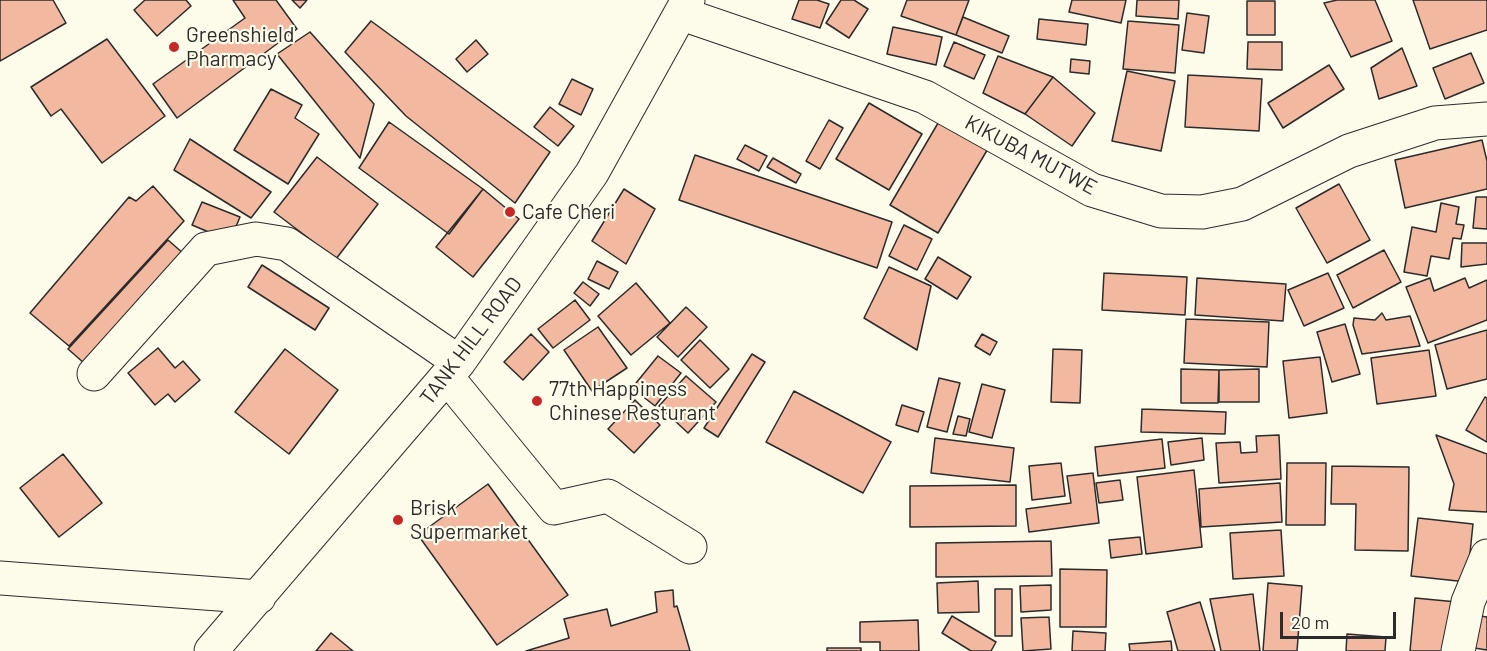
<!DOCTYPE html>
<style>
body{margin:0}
#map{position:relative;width:1487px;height:651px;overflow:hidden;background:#fdfbea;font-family:Barlow,sans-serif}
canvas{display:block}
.scale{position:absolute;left:1280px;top:612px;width:116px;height:27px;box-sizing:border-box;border:3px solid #2b2b2b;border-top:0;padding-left:8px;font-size:18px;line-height:21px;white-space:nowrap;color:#2b2b2b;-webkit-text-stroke:4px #fdfbea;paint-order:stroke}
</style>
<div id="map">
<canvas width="1487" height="651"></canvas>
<div class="scale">20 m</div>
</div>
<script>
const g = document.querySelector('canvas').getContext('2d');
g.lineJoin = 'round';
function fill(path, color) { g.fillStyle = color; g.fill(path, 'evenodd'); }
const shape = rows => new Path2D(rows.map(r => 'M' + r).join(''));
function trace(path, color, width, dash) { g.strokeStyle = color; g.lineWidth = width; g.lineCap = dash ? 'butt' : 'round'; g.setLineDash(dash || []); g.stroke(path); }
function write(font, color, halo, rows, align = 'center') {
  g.font = font + ' Barlow,sans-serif'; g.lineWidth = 4.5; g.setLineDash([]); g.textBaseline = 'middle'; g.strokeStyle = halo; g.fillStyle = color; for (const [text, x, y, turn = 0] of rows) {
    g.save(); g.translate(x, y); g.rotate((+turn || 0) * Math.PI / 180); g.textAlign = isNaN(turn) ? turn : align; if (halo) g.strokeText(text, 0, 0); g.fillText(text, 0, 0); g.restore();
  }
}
const building = shape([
 [0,0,53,0,66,23,0,61,0,0],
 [145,0,186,0,191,6,157,36,134,10,145,0],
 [233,0,276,0,297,29,177,118,153,84,245,18,233,0],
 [292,0,307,0,300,8,292,0],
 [799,0,817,0,829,4,820,28,792,19,799,0],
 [841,0,854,0,868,9,849,38,826,23,841,0],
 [907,0,969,0,956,35,901,16,907,0],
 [1072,0,1126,0,1121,23,1069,12,1072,0],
 [1137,0,1179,0,1178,19,1136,16,1137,0],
 [1337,0,1375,0,1392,41,1351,57,1324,3,1337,0],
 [1413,0,1487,0,1487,30,1430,49,1413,0],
 [1247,1,1275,1,1275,35,1247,35,1247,1],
 [1187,13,1209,16,1204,53,1182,50,1187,13],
 [963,17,1009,36,1002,53,956,35,963,17],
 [1039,19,1088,24,1086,45,1037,39,1039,19],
 [371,21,550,152,515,203,406,116,345,52,371,21],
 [1128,21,1179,25,1175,73,1123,69,1128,21],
 [893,27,942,37,936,65,887,54,893,27],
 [310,32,374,104,360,158,277,54,310,32],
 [107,39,165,116,102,163,61,109,51,116,31,87,107,39],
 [476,40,488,54,467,72,456,59,476,40],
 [954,42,985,55,974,79,944,66,954,42],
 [1248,42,1282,42,1282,70,1247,69,1248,42],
 [1402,48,1417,86,1379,99,1371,68,1402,48],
 [1471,53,1484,83,1445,99,1433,68,1471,53],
 [998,56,1053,77,1025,114,983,93,998,56],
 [1071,59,1090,61,1089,74,1070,72,1071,59],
 [1329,65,1344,89,1283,128,1268,103,1329,65],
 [1127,71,1175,81,1161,151,1112,141,1127,71],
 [1188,75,1262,79,1259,131,1185,127,1188,75],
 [1053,77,1095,113,1072,146,1025,114,1053,77],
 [572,79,593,89,581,115,559,104,572,79],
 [271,89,302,105,295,118,319,134,288,184,234,150,271,89],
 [869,103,922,134,889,190,836,159,869,103],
 [550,107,574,126,558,146,534,127,550,107],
 [941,118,989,147,938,233,890,205,941,118],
 [829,120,843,128,820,169,806,161,829,120],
 [389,122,483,189,449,234,359,168,389,122],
 [190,139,271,192,251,218,174,170,190,139],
 [1482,140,1487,161,1487,189,1405,208,1395,160,1482,140],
 [745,145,767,156,759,171,737,159,745,145],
 [695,155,892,222,877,268,679,200,695,155],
 [317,157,378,204,336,259,274,212,317,157],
 [773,158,801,174,796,183,767,167,773,158],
 [1339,184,1370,240,1327,263,1296,208,1339,184],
 [153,186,184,221,69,346,30,313,129,197,136,201,153,186],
 [483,189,519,219,473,277,436,247,483,189],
 [624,189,655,209,626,264,592,241,624,189],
 [1476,197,1487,197,1487,229,1473,228,1476,197],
 [202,202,240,217,230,241,192,225,202,202],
 [1441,203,1459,207,1456,224,1464,225,1461,239,1453,238,1449,259,1431,256,1427,276,1404,272,1412,227,1436,232,1441,203],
 [904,225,932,239,917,270,889,256,904,225],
 [168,240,192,261,93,371,68,349,168,240],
 [1462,243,1487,243,1487,264,1461,267,1462,243],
 [1384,250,1401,282,1353,308,1337,275,1384,250],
 [938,257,971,277,957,299,925,279,938,257],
 [597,261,618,272,609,289,588,279,597,261],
 [262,265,329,308,315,330,248,287,262,265],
 [889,267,931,286,917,350,864,318,889,267],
 [1104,273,1187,277,1185,315,1102,310,1104,273],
 [1328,273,1344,308,1304,326,1288,290,1328,273],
 [1197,278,1286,284,1283,321,1195,315,1197,278],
 [1430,278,1434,291,1465,278,1469,288,1487,280,1487,320,1428,343,1406,287,1430,278],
 [583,282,599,294,590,306,574,293,583,282],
 [636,283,670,323,631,355,598,316,636,283],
 [575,300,590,320,553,348,538,329,575,300],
 [686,307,707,327,678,357,657,337,686,307],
 [1382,313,1386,320,1410,316,1420,346,1362,354,1353,325,1354,318,1375,320,1382,313],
 [1186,319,1269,322,1267,367,1184,363,1186,319],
 [1345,324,1360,374,1332,382,1317,332,1345,324],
 [598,327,627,368,592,391,564,350,598,327],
 [1487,330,1487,379,1447,389,1435,345,1487,330],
 [531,334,549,352,523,380,504,362,531,334],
 [982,334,997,342,990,355,975,346,982,334],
 [700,340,729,369,710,388,681,360,700,340],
 [158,348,175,368,183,361,200,380,175,402,168,394,155,405,128,373,158,348],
 [285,349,338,390,289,454,235,412,285,349],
 [1053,349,1082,350,1080,403,1051,402,1053,349],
 [1429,350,1436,396,1377,404,1371,358,1429,350],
 [752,354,765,362,718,437,704,428,752,354],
 [658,356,681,373,655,406,632,388,658,356],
 [1320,357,1327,413,1289,418,1283,361,1320,357],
 [1181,369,1219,370,1218,403,1181,403,1181,369],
 [1259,369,1259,402,1219,402,1219,370,1259,369],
 [686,376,716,402,688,433,659,406,686,376],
 [939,378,960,383,947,432,927,427,939,378],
 [982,384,1005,390,992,438,969,432,982,384],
 [794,391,891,442,863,493,766,442,794,391],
 [1485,397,1487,398,1487,442,1466,430,1485,397],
 [635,400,660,425,634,453,608,429,635,400],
 [902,405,924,412,918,432,896,425,902,405],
 [1142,409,1226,412,1225,434,1141,432,1142,409],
 [958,416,970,419,966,436,953,434,958,416],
 [1279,435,1281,479,1219,483,1216,443,1240,442,1241,453,1257,452,1256,436,1279,435],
 [1436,435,1487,454,1487,512,1449,510,1454,484,1436,435],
 [935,438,1014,448,1010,482,931,473,935,438],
 [1202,438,1204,460,1171,465,1168,442,1202,438],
 [1162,439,1165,468,1098,476,1095,447,1162,439],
 [63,454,102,503,59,537,20,488,63,454],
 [1061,463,1065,496,1032,500,1029,466,1061,463],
 [1287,463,1326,463,1325,525,1286,525,1287,463],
 [1332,466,1409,467,1408,551,1355,550,1356,504,1331,504,1332,466],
 [1194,470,1202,547,1146,554,1137,477,1194,470],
 [1093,473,1099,523,1029,532,1026,509,1071,503,1067,476,1093,473],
 [1120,480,1123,500,1099,503,1096,483,1120,480],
 [1280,483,1282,522,1201,527,1199,489,1280,483],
 [488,484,568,595,497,645,418,535,488,484],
 [1016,485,1016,526,910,527,910,486,1016,485],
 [1418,518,1473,524,1467,582,1411,576,1418,518],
 [1281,530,1284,576,1233,579,1230,533,1281,530],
 [1140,537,1142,554,1111,558,1109,540,1140,537],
 [1051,541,1052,576,936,577,936,543,1051,541],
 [1060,569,1107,570,1106,627,1060,627,1060,569],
 [978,581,979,612,938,613,937,583,978,581],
 [1268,583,1302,586,1297,651,1263,651,1268,583],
 [1051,585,1051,610,1021,612,1020,586,1051,585],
 [995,589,1012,589,1012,636,995,636,995,589],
 [673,590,674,607,677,606,690,651,526,651,569,638,564,619,607,609,611,626,657,612,655,592,673,590],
 [1253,594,1260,651,1221,651,1210,599,1253,594],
 [1415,598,1457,602,1451,651,1410,651,1415,598],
 [1200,602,1215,651,1178,651,1167,612,1200,602],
 [1474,615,1487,617,1487,650,1468,647,1474,615],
 [952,616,996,642,991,651,971,651,942,633,952,616],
 [1049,617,1051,649,1023,651,1021,618,1049,617],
 [918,620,919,651,880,651,880,642,860,642,860,622,918,620],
 [1073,631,1106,633,1105,651,1072,651,1073,631],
 [331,633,353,651,316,651,331,633],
 [1347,634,1386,637,1385,651,1346,651,1347,634],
 [1171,641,1172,651,1130,651,1129,644,1171,641],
 [827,648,861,648,861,651,827,651,827,648]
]);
const minor = shape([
 [682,14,925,97,1092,190,1161,211,1202,212,1242,204,1349,151,1435,123,1487,119],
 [94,374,206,249,256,239,287,244,459,362],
 [447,377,554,508,608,496,690,547],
 [0,578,259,597],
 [211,651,459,362,592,173,688,0],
 [1458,651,1468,602,1487,556]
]);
const markers = [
 [174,47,6,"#c62828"],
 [510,212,6,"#c62828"],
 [537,401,6,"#c62828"],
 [398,520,6,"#c62828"]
];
const poiNames = [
 ["Greenshield",186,35],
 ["Pharmacy",186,59],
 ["Cafe Cheri",522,212],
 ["77th Happiness",549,389],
 ["Chinese Resturant",549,413],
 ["Brisk",410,508],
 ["Supermarket",410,532]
];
const streetNames = [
 ["KIKUBA MUTWE",1031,155,28],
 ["TANK HILL ROAD",471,341,-53]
];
fill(building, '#f2b8a0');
trace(building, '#2b2b2b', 1.5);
trace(minor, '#2b2b2b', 35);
trace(minor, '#fdfbea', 33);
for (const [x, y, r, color] of markers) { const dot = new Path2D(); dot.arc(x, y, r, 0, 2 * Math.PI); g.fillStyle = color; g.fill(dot); trace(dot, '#fdfbea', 2); }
write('21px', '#2b2b2b', '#fdfbea', poiNames, 'left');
write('21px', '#2b2b2b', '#fdfbea', streetNames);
</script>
